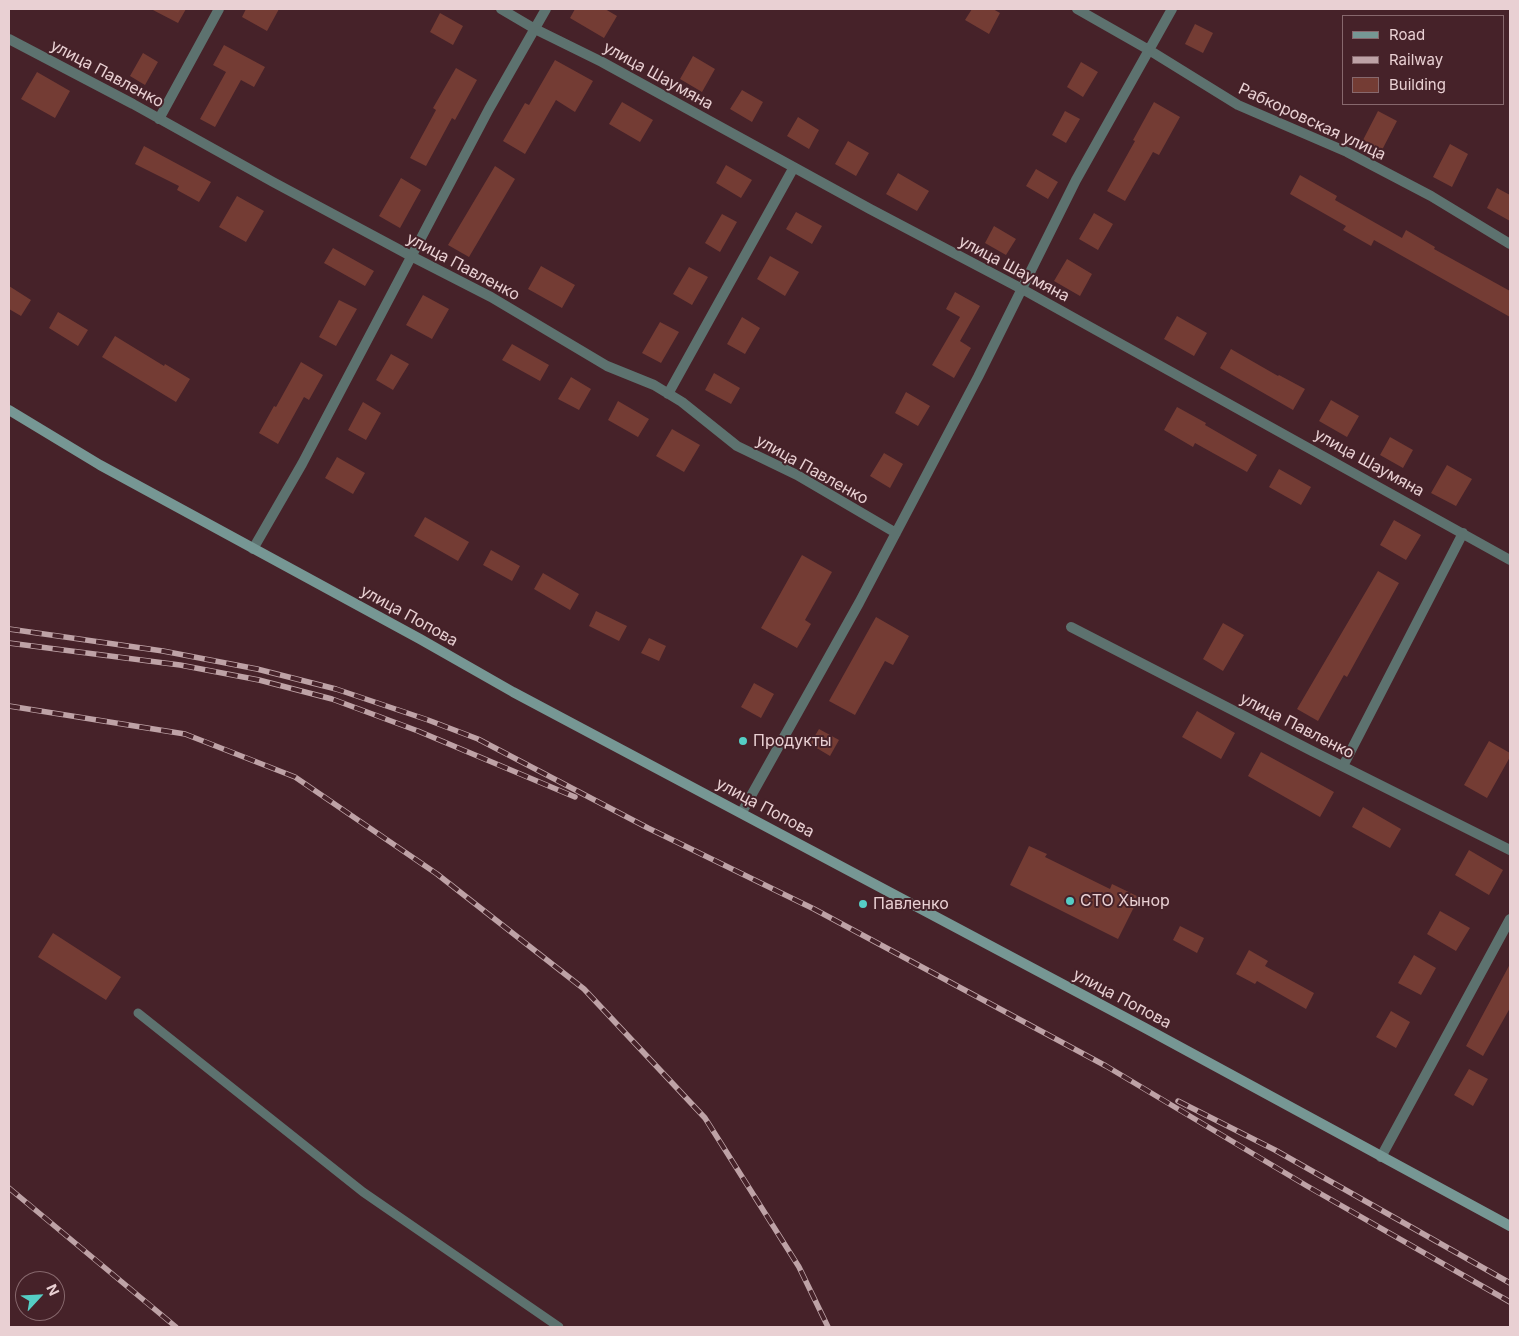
<!DOCTYPE html>
<meta charset="utf-8">
<style>
body{margin:0}
#map{position:relative;width:1519px;height:1336px;overflow:hidden;background:#462229;font-family:Inter,sans-serif}
canvas{display:block}
.frame{position:absolute;inset:0;border:10px solid #e9d0d3;pointer-events:none}
.legend{position:absolute;left:1342px;top:15px;width:162px;height:90px;box-sizing:border-box;background:#462229;border:1px solid #87686d;margin:0;padding:6px 9px;list-style:none;font-size:15px;color:#e9d0d3}
.legend li{display:flex;align-items:center;gap:10px;height:25px}
.legend b{width:25px;border:1px solid #87686d}
.north{position:absolute;left:15px;top:1271px;width:50px;height:50px;box-sizing:border-box;background:#462229;border:1px solid #87686d;border-radius:50%;rotate:65deg;font-size:14px;font-weight:700;line-height:20px;text-align:center;color:#e9d0d3}
.north::after{content:'';display:block;margin:auto;width:18px;height:22px;background:#55cec5;clip-path:polygon(50% 0,100% 100%,50% 72%,0 100%)}
</style>
<div id="map">
<canvas width="1519" height="1336"></canvas>
<div class="frame"></div>
<ul class="legend">
<li><b style="height:6px;background:#769794"></b>Road</li>
<li><b style="height:6px;background:#bea2a6"></b>Railway</li>
<li><b style="height:14px;background:#743c34"></b>Building</li>
</ul>
<div class="north">N</div>
</div>
<script>
const g = document.querySelector('canvas').getContext('2d');
g.lineJoin = 'round';
function fill(path, color) { g.fillStyle = color; g.fill(path, 'evenodd'); }
const shape = rows => new Path2D(rows.map(r => 'M' + r).join(''));
function trace(path, color, width, dash) { g.strokeStyle = color; g.lineWidth = width; g.lineCap = dash ? 'butt' : 'round'; g.setLineDash(dash || []); g.stroke(path); }
function write(font, color, halo, rows, align = 'center') {
  g.font = font + ' Inter,sans-serif'; g.lineWidth = 4; g.setLineDash([]); g.textBaseline = 'middle'; g.strokeStyle = halo; g.fillStyle = color; for (const [text, x, y, turn = 0] of rows) {
    g.save(); g.translate(x, y); g.rotate((+turn || 0) * Math.PI / 180); g.textAlign = isNaN(turn) ? turn : align; if (halo) g.strokeText(text, 0, 0); g.fillText(text, 0, 0); g.restore();
  }
}
const building = shape([
 [151,9,186,9,178,23],
 [246,9,279,9,267,31,242,17],
 [575,9,605,9,617,16,604,38,570,18],
 [972,9,993,9,1000,13,989,34,965,20],
 [440,13,463,26,453,45,430,32],
 [1195,24,1213,33,1203,53,1185,44],
 [224,45,265,67,254,87,241,80,215,127,200,119,226,72,213,65],
 [143,53,158,62,145,85,130,76],
 [693,56,715,69,702,92,680,79],
 [555,60,593,81,575,112,556,100,525,154,503,141,525,103,529,105],
 [1081,62,1098,72,1083,97,1067,87],
 [456,68,477,80,455,120,452,118,426,166,410,158,436,110,433,108],
 [37,72,70,91,55,118,21,99],
 [742,90,763,102,752,122,730,109],
 [622,102,653,120,640,142,609,124],
 [1154,102,1180,117,1159,155,1153,152,1125,201,1107,191,1135,141,1133,140],
 [1065,111,1080,119,1066,143,1052,135],
 [1378,111,1397,121,1382,150,1363,140],
 [798,117,819,130,809,149,787,136],
 [848,141,869,153,856,176,835,164],
 [1450,144,1468,154,1452,187,1433,177],
 [144,146,211,182,199,202,177,190,179,186,135,164],
 [726,165,752,180,741,198,716,183],
 [495,166,515,179,469,257,448,245],
 [1036,169,1058,182,1048,199,1026,186],
 [898,173,929,191,917,211,886,194],
 [1300,175,1337,196,1335,200,1402,238,1406,230,1435,247,1434,249,1510,291,1510,317,1374,240,1371,246,1343,230,1346,226,1290,194],
 [401,178,421,190,400,228,379,216],
 [1497,188,1510,195,1510,221,1487,208],
 [237,196,264,211,246,242,219,227],
 [796,212,822,226,812,244,786,229],
 [1094,213,1113,224,1098,250,1079,239],
 [722,214,737,222,720,252,705,243],
 [994,226,1016,239,1006,255,985,243],
 [333,248,374,271,365,286,324,263],
 [770,256,799,272,785,296,757,279],
 [1067,259,1092,274,1080,296,1054,281],
 [541,266,575,285,562,308,528,289],
 [689,267,708,277,692,305,673,294],
 [9,286,31,300,21,316,9,309],
 [955,292,980,306,960,341,971,348,954,378,932,365,960,317,946,309],
 [423,295,449,309,432,339,406,325],
 [339,300,357,309,336,346,319,337],
 [58,312,88,330,78,346,49,328],
 [1177,316,1207,333,1194,356,1164,339],
 [742,317,760,328,745,354,727,344],
 [660,322,679,332,661,363,642,353],
 [115,336,164,366,165,364,190,379,176,402,102,357],
 [512,344,549,365,540,381,502,360],
 [1231,349,1278,376,1279,375,1305,389,1293,410,1220,368],
 [391,354,409,364,393,390,376,380],
 [301,362,323,375,309,400,304,397,278,444,259,433,274,406,276,407],
 [714,373,740,388,731,404,705,390],
 [571,377,591,389,579,410,558,399],
 [906,392,930,406,918,426,895,413],
 [1331,400,1359,416,1347,437,1319,421],
 [618,401,649,419,638,437,608,420],
 [363,402,381,413,366,440,348,430],
 [1177,407,1206,423,1205,425,1257,455,1247,472,1195,443,1193,447,1164,430],
 [672,429,700,445,684,472,656,456],
 [1390,437,1413,450,1403,468,1380,455],
 [884,453,903,464,890,488,870,476],
 [337,457,365,473,353,494,325,478],
 [1447,465,1472,479,1456,506,1431,493],
 [1279,469,1311,487,1301,505,1269,487],
 [425,517,469,542,458,561,414,536],
 [1394,520,1421,535,1406,560,1380,545],
 [491,550,520,566,512,581,483,565],
 [802,555,832,572,805,620,811,624,797,648,761,628],
 [1378,571,1399,583,1347,677,1344,675,1318,721,1297,709],
 [543,573,579,594,570,610,534,589],
 [596,611,627,626,619,641,589,626],
 [876,617,909,636,893,665,885,661,855,715,829,701],
 [1223,623,1244,635,1223,671,1203,659],
 [649,638,666,646,659,661,641,653],
 [754,683,774,694,761,718,741,707],
 [1197,711,1235,733,1221,759,1182,737],
 [819,729,839,740,830,756,810,744],
 [1489,741,1510,753,1510,757,1487,798,1464,785],
 [1261,752,1334,792,1320,817,1248,776],
 [1363,807,1401,829,1390,848,1352,827],
 [1029,846,1047,854,1045,857,1110,889,1112,884,1139,897,1118,939,1010,885],
 [1469,850,1503,870,1489,895,1455,875],
 [1440,911,1470,928,1456,951,1427,934],
 [1180,926,1204,938,1197,953,1173,940],
 [53,933,121,977,106,1000,38,957],
 [1249,950,1268,961,1265,966,1314,993,1306,1009,1257,981,1255,984,1236,974],
 [1414,955,1436,968,1421,995,1398,983],
 [1510,964,1510,1008,1483,1056,1466,1046],
 [1391,1011,1410,1022,1396,1048,1376,1037],
 [1469,1069,1488,1079,1473,1106,1454,1095]
]);
const lane = shape([
 [138,1013,363,1192,559,1327]
]);
const street = shape([
 [501,9,535,29,602,62,870,209,1022,289,1510,560],
 [1077,9,1149,50,1238,105,1347,152,1431,196,1510,244],
 [9,39,133,104,273,182,411,256,491,297,607,366,654,385,682,402,737,446,797,475,896,533],
 [159,119,219,9],
 [668,394,794,167],
 [253,549,302,464,489,109,546,9],
 [1071,627,1312,751,1510,850],
 [1343,766,1463,533],
 [742,812,859,603,978,377,1076,180,1172,9],
 [1381,1157,1510,919]
]);
const secondary = shape([
 [9,410,100,465,420,639,513,692,1145,1028,1510,1226]
]);
const rail = shape([
 [9,629,163,651,257,669,336,689,428,720,478,739,648,828,814,909,1106,1066,1307,1186,1510,1302],
 [9,643,180,665,259,680,332,699,418,731,575,797],
 [9,706,185,734,295,777,437,874,584,989,705,1118,799,1267,828,1327],
 [1178,1101,1275,1150,1510,1283],
 [9,1188,176,1327]
]);
const markers = [
 [743,741,5,"#55cec5"],
 [1070,901,5,"#55cec5"],
 [863,904,5,"#55cec5"]
];
const streetNames = [
 ["улица Павленко",107,74,28],
 ["улица Шаумяна",658,76,29],
 ["Рабкоровская улица",1312,122,25],
 ["улица Павленко",463,267,28],
 ["улица Шаумяна",1014,269,28],
 ["улица Шаумяна",1369,463,29],
 ["улица Павленко",812,470,29],
 ["улица Попова",409,616,29],
 ["улица Павленко",1297,726,27],
 ["улица Попова",765,808,28],
 ["улица Попова",1122,999,28]
];
const poiNames = [
 ["Продукты",753,741],
 ["СТО Хынор",1080,901],
 ["Павленко",873,904]
];
fill(building, '#743c34');
trace(lane, '#5d726f', 9);
trace(street, '#5d726f', 10);
trace(secondary, '#769794', 10);
trace(rail, '#bea2a6', 5.5);
trace(rail, '#462229', 4, [11]);
for (const [x, y, r, color] of markers) { const dot = new Path2D(); dot.arc(x, y, r, 0, 2 * Math.PI); g.fillStyle = color; g.fill(dot); trace(dot, '#462229', 2); }
write('16px', '#e9d0d3', '#462229', streetNames);
write('16px', '#e9d0d3', '#462229', poiNames, 'left');
</script>
